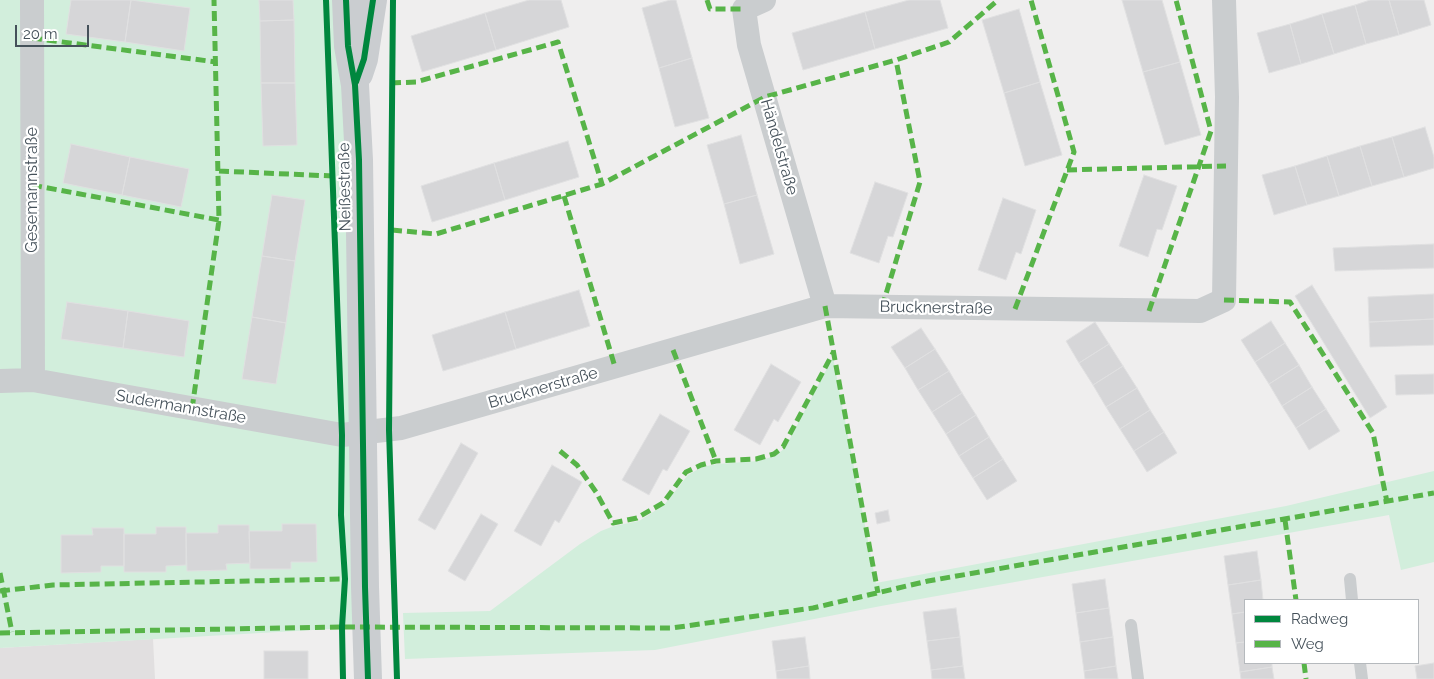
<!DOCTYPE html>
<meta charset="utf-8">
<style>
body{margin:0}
#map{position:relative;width:1434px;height:679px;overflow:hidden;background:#efeeee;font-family:Raleway,sans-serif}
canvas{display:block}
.legend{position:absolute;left:1244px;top:599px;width:175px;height:65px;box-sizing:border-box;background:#fff;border:1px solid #b5b9bd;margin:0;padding:6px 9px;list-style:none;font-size:15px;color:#45515a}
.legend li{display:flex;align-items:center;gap:10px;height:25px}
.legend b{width:25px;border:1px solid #b5b9bd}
.scale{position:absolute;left:15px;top:25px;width:74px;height:22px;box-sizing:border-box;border:2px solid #45515a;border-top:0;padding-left:6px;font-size:15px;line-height:18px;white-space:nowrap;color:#45515a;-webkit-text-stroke:4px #fff;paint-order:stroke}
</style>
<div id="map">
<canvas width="1434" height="679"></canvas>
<ul class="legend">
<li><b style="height:6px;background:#00873e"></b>Radweg</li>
<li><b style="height:6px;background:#57b448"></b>Weg</li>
</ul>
<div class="scale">20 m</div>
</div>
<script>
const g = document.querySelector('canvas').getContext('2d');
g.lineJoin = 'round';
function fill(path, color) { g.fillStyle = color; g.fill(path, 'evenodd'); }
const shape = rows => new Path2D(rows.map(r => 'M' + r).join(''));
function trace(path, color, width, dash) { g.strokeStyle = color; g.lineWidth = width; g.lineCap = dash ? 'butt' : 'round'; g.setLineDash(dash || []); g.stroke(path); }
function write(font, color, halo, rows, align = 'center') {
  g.font = font + ' Raleway,sans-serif'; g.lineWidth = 4.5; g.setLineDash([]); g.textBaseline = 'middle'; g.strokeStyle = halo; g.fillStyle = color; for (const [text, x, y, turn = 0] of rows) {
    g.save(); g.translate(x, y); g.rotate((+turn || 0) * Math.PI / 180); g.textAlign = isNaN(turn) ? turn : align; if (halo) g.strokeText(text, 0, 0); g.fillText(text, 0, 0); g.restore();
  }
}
const education = shape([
 [153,639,155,679,0,679,0,648]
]);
const green = shape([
 [0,0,346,0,365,627,0,648],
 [833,357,876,583,1286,506,1434,471,1434,562,1401,570,1389,515,881,606,655,650,405,659,403,613,490,611,580,544,601,531,614,526,639,521,664,505,688,475,702,467,717,464,758,461,775,456,785,448]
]);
const building = shape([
 [71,0,131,0,125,42,66,34,71,0],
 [131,0,190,8,184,51,125,42,131,0],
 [259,0,293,0,294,20,260,21,259,0],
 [529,0,561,0,569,27,496,50,485,13,529,0],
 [670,0,676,0,692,58,659,68,642,8,670,0],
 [909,0,940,0,948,28,875,49,865,12,909,0],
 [1122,0,1162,0,1180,62,1143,72,1122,0],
 [1370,0,1389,0,1399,35,1366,44,1355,5,1370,0],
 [1389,0,1424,0,1431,25,1399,35,1389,0],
 [1355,5,1366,44,1334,54,1322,14,1355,5],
 [1019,9,1040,82,1004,93,982,20,1019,9],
 [865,12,875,49,803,70,792,33,865,12],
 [485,13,496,50,422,72,411,36,485,13],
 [1322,14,1334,54,1301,64,1290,24,1322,14],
 [294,20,295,83,261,83,260,21,294,20],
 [1290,24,1301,64,1269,73,1257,33,1290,24],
 [692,58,709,118,675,127,659,68,692,58],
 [1180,62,1201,135,1165,145,1143,72,1180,62],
 [1040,82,1062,155,1025,166,1004,93,1040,82],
 [261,83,295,83,297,145,263,146,261,83],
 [1425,127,1434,157,1434,168,1404,177,1392,137,1425,127],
 [741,135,757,195,724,204,707,145,741,135],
 [1392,137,1404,177,1372,186,1360,146,1392,137],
 [568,141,579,177,505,200,494,163,568,141],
 [71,144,130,157,122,195,63,183,71,144],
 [1360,146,1372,186,1339,196,1327,156,1360,146],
 [1327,156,1339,196,1307,205,1295,166,1327,156],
 [130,157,189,169,181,207,122,195,130,157],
 [494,163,505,200,432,222,421,186,494,163],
 [1295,166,1307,205,1274,215,1262,175,1295,166],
 [1144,175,1177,186,1162,230,1157,229,1148,257,1119,246,1144,175],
 [875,182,908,193,893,237,888,236,879,263,850,253,875,182],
 [272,195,305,200,295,261,262,256,272,195],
 [757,195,774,254,740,264,724,204,757,195],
 [1003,198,1036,210,1021,254,1016,252,1006,280,978,270,1003,198],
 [1434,244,1434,268,1335,271,1333,248,1434,244],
 [262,256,295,261,286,323,252,317,262,256],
 [1312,285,1387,407,1370,418,1295,296,1312,285],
 [579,290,590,326,516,349,505,312,579,290],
 [1434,294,1434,319,1369,322,1368,297,1434,294],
 [67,302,128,311,123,348,61,339,67,302],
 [128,311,189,321,184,357,123,348,128,311],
 [505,312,516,349,443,371,432,335,505,312],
 [252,317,286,323,276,384,242,379,252,317],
 [1434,319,1434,345,1370,347,1369,322,1434,319],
 [1271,321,1285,343,1255,362,1241,340,1271,321],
 [1095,322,1109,344,1079,363,1066,341,1095,322],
 [921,328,935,349,905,368,891,347,921,328],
 [1285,343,1299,365,1269,384,1255,362,1285,343],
 [1109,344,1123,366,1093,385,1079,363,1109,344],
 [935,349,949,371,918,390,905,368,935,349],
 [771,364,801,382,778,422,774,419,760,445,734,430,771,364],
 [1299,365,1312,387,1282,406,1269,384,1299,365],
 [1123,366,1137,388,1106,407,1093,385,1123,366],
 [949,371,962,393,932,412,918,390,949,371],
 [1434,374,1434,394,1396,395,1395,375,1434,374],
 [1312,387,1326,409,1296,428,1282,406,1312,387],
 [1137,388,1150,410,1120,429,1106,407,1137,388],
 [962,393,976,415,946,434,932,412,962,393],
 [1326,409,1340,431,1309,450,1296,428,1326,409],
 [1150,410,1164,432,1134,451,1120,429,1150,410],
 [660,414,690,431,667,471,663,469,649,495,622,480,660,414],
 [976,415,989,437,959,456,946,434,976,415],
 [1164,432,1177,453,1147,472,1134,451,1164,432],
 [989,437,1003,459,973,478,959,456,989,437],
 [461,443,478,453,435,530,418,520,461,443],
 [1003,459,1017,481,987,500,973,478,1003,459],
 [552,465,582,482,559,523,555,520,541,546,514,531,552,465],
 [888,510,890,521,877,524,875,513,888,510],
 [481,514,498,524,465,581,448,571,481,514],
 [282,524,316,524,317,562,291,562,291,569,250,569,249,531,282,531,282,524],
 [218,525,249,525,250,563,226,564,227,570,187,571,186,533,218,533,218,525],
 [156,527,186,527,186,565,166,566,166,572,124,572,124,534,156,534,156,527],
 [92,528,124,528,124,566,101,566,101,572,61,573,61,535,93,535,92,528],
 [1257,551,1261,580,1228,585,1224,556,1257,551],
 [1105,579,1109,608,1076,613,1072,584,1105,579],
 [1261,580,1263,600,1245,600,1245,612,1232,614,1228,585,1261,580],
 [956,608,960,637,927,641,923,612,956,608],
 [1109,608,1113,637,1080,642,1076,613,1109,608],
 [1245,612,1245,642,1236,643,1232,614,1245,612],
 [805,637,809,666,776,671,772,641,805,637],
 [960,637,963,666,931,670,927,641,960,637],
 [1113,637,1116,666,1084,671,1080,642,1113,637],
 [1245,642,1245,663,1272,663,1272,667,1240,672,1236,643,1245,642],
 [264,651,308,651,308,679,264,679,264,651],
 [1434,663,1434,679,1417,679,1415,666,1434,663],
 [809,666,810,679,777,679,776,671,809,666],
 [963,666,965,679,932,679,931,670,963,666],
 [1116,666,1118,679,1085,679,1084,671,1116,666],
 [1272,667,1274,679,1241,679,1240,672,1272,667]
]);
const lane = shape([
 [1350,579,1352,600],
 [1131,625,1138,679],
 [1360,663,1362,679]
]);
const street = shape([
 [32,0,33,380],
 [764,0,744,9,749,45,825,306],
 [0,381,33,380,342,435,401,428,825,306,1200,311,1224,300,1227,97,1224,0]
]);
const secondary = shape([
 [346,0,348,46,355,85,359,160,365,587,368,679],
 [359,74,364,59,373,0]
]);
const quiet = shape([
 [707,0,710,9,744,9],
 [32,38,216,62],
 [391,83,416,82,558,42,602,184],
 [1067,170,1226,166],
 [219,171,333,176],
 [32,185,219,220],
 [564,196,615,367],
 [392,230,436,234,602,184,765,97,896,60,949,42,998,0],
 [1224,300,1290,302,1373,433,1387,502],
 [825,306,878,593],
 [882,307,920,182,896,60],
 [1015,309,1074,152,1031,0],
 [1149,311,1211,131,1176,0],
 [673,350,716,461],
 [192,409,219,220,214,0],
 [560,451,577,465,596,492,613,523,637,518,663,503,686,472,701,465,716,461,756,459,774,454,783,447,834,351],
 [1285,520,1296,600],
 [0,573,12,632],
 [0,591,53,585,345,579],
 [0,633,342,627,672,628,813,608,928,581,1434,493],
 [1304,663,1306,679]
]);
const cycleway = shape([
 [326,0,342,435,341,515,345,579,342,627,343,679],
 [346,0,348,46,355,85,359,160,365,587,368,679],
 [393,0,389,430,397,679],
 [356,82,364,59,373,0]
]);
const streetNames = [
 ["Händelstraße",779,147,74],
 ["Neißestraße",345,187,-91],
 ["Gesemannstraße",32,190,-90],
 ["Brucknerstraße",936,308,1],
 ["Brucknerstraße",543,388,-16],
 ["Sudermannstraße",181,407,10]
];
fill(education, '#e1dfe0');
fill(green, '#d2eedc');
fill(building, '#d6d6d8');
trace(building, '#e0e0e1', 1);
trace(lane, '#cacdcf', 12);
trace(street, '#cacdcf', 24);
trace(secondary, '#cacdd0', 28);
trace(quiet, '#57b448', 5, [10, 5]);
trace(cycleway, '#00873e', 6);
write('16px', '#45515a', '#fff', streetNames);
</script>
